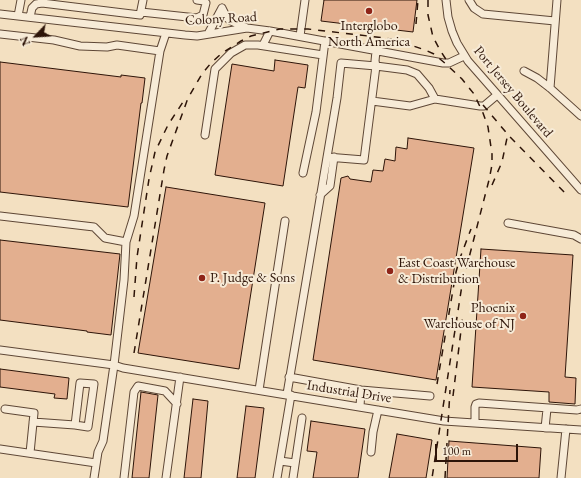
<!DOCTYPE html>
<style>
body{margin:0}
#map{position:relative;width:581px;height:478px;overflow:hidden;background:#f3e0c1;font-family:"EB Garamond",serif}
canvas{display:block}
.north{position:absolute;left:16px;top:16px;width:40px;height:40px;-webkit-text-stroke:3px #f7ebd7;paint-order:stroke;rotate:245deg;font-size:11px;font-weight:700;line-height:16px;text-align:center;color:#2d1408}
.north::after{content:'';display:block;margin:auto;width:14px;height:18px;background:#2d1408;clip-path:polygon(50% 0,100% 100%,50% 72%,0 100%)}
.scale{position:absolute;left:435px;top:444px;width:83px;height:18px;box-sizing:border-box;border:2px solid #2d1408;border-top:0;padding-left:5px;font-size:12px;line-height:14px;white-space:nowrap;color:#2d1408;-webkit-text-stroke:3px #f7ebd7;paint-order:stroke}
</style>
<div id="map">
<canvas width="581" height="478"></canvas>
<div class="north">N</div>
<div class="scale">100 m</div>
</div>
<script>
const g = document.querySelector('canvas').getContext('2d');
g.lineJoin = 'round';
function fill(path, color) { g.fillStyle = color; g.fill(path, 'evenodd'); }
const shape = rows => new Path2D(rows.map(r => 'M' + r).join(''));
function trace(path, color, width, dash) { g.strokeStyle = color; g.lineWidth = width; g.lineCap = dash ? 'butt' : 'round'; g.setLineDash(dash || []); g.stroke(path); }
function write(font, color, halo, rows, align = 'center') {
  g.font = font + ' "EB Garamond",serif'; g.lineWidth = 4; g.setLineDash([]); g.textBaseline = 'middle'; g.strokeStyle = halo; g.fillStyle = color; for (const [text, x, y, turn = 0] of rows) {
    g.save(); g.translate(x, y); g.rotate((+turn || 0) * Math.PI / 180); g.textAlign = isNaN(turn) ? turn : align; if (halo) g.strokeText(text, 0, 0); g.fillText(text, 0, 0); g.restore();
  }
}
const building = shape([
 [324,0,417,0,413,32,321,21,324,0],
 [275,60,308,65,305,88,298,87,283,186,215,175,232,64,274,71,275,60],
 [0,62,121,77,121,75,145,78,142,103,141,103,128,207,0,192,0,62],
 [408,138,474,148,436,380,313,360,341,178,348,176,350,179,371,182,373,170,383,171,385,159,395,161,396,147,407,149,408,138],
 [166,187,265,203,239,369,138,353,166,187],
 [0,240,120,254,111,335,87,332,87,331,0,320,0,240],
 [481,249,573,255,565,377,576,378,575,404,549,402,549,392,472,387,481,249],
 [0,369,69,378,67,399,54,398,55,394,0,387,0,369],
 [141,392,158,395,149,478,132,478,141,392],
 [193,399,208,401,201,478,184,478,193,399],
 [246,406,264,408,255,478,237,478,246,406],
 [311,421,365,429,358,478,313,478,317,452,307,451,311,421],
 [397,434,432,440,426,478,389,478,397,434],
 [449,441,541,448,539,478,447,478,449,441]
]);
const minor = shape([
 [446,0,448,17,452,31,457,43,468,61,581,190],
 [469,0,474,8,483,14,555,21],
 [222,8,227,18,231,21,247,28],
 [141,12,197,18,203,15,206,3,204,1,197,0],
 [0,14,185,35,197,36,247,28,270,31,443,63,449,63,464,56],
 [18,16,21,0],
 [30,17,32,8,36,4,42,3,140,15,143,0],
 [0,34,54,40,80,46,107,47,117,45,160,51],
 [208,34,222,8],
 [300,36,305,0],
 [263,45,270,31],
 [524,71,537,78,550,88,581,116],
 [550,88,557,0],
 [372,101,410,106,435,99,480,106,484,106,497,95],
 [205,135,215,69,231,53,245,45,258,45,323,55],
 [327,157,364,160,376,66,375,61,376,51],
 [303,173,316,112,325,41],
 [320,195,330,186,334,157],
 [0,216,94,227,105,238,126,242],
 [508,223,574,235,581,239],
 [0,350,114,365,123,368,444,421,581,430],
 [289,377,361,390,430,396],
 [259,390,285,221],
 [287,394,337,98,341,63,376,66,407,70,417,74,429,88,435,99],
 [360,407,361,390],
 [5,409,34,413,30,453],
 [33,422,75,425,80,383,94,384,88,427,75,425],
 [475,423,475,407,476,404,479,403,577,410,581,409],
 [545,428,547,409],
 [0,449,96,463],
 [371,452,373,432,378,410],
 [280,461,295,463],
 [94,478,98,452,103,441,114,365,124,280,126,242,134,216,160,51,166,33],
 [124,478,134,392,138,386,165,391,177,404],
 [166,478,180,377],
 [277,478,291,395],
 [293,478,302,418],
 [561,478,566,429]
]);
const rail = shape([
 [428,0,428,15,433,37,440,50,447,61],
 [416,24,418,0],
 [483,105,510,137,567,195],
 [492,185,502,162,507,138],
 [134,297,137,257,149,179,155,152,168,125,183,102],
 [134,353,164,170,167,156,188,98,202,74,211,63,222,53,241,41,251,36,280,29,308,29,385,38,399,41,425,50,434,54,446,64,462,79,474,94,483,113,488,127,492,154,492,165,489,180,462,285,432,478],
 [437,384,456,272,460,258,471,229],
 [453,396,463,314],
 [445,478,450,390]
]);
const markers = [
 [369,11,4,"#8f2418"],
 [390,271,4,"#8f2418"],
 [202,278,4,"#8f2418"],
 [523,316,4,"#8f2418"]
];
const streetNames = [
 ["Colony Road",221,19,-3],
 ["Port Jersey Boulevard",513,92,50],
 ["Industrial Drive",349,392,9]
];
const poiNames = [
 ["Interglobo",369,26,"center"],
 ["North America",369,42,"center"],
 ["East Coast Warehouse",398,263],
 ["& Distribution",398,279],
 ["P. Judge & Sons",210,278],
 ["Phoenix",515,308,"right"],
 ["Warehouse of NJ",515,324,"right"]
];
fill(building, '#e3af8f');
trace(building, '#2d1408', 1);
trace(minor, '#5e4736', 9);
trace(minor, '#f7ebd7', 7);
trace(rail, '#2d1408', 1.5, [7, 7]);
for (const [x, y, r, color] of markers) { const dot = new Path2D(); dot.arc(x, y, r, 0, 2 * Math.PI); g.fillStyle = color; g.fill(dot); trace(dot, '#f7ebd7', 1.5); }
write('14px', '#2d1408', '#f7ebd7', streetNames);
write('14px', '#2d1408', '#f7ebd7', poiNames, 'left');
</script>
